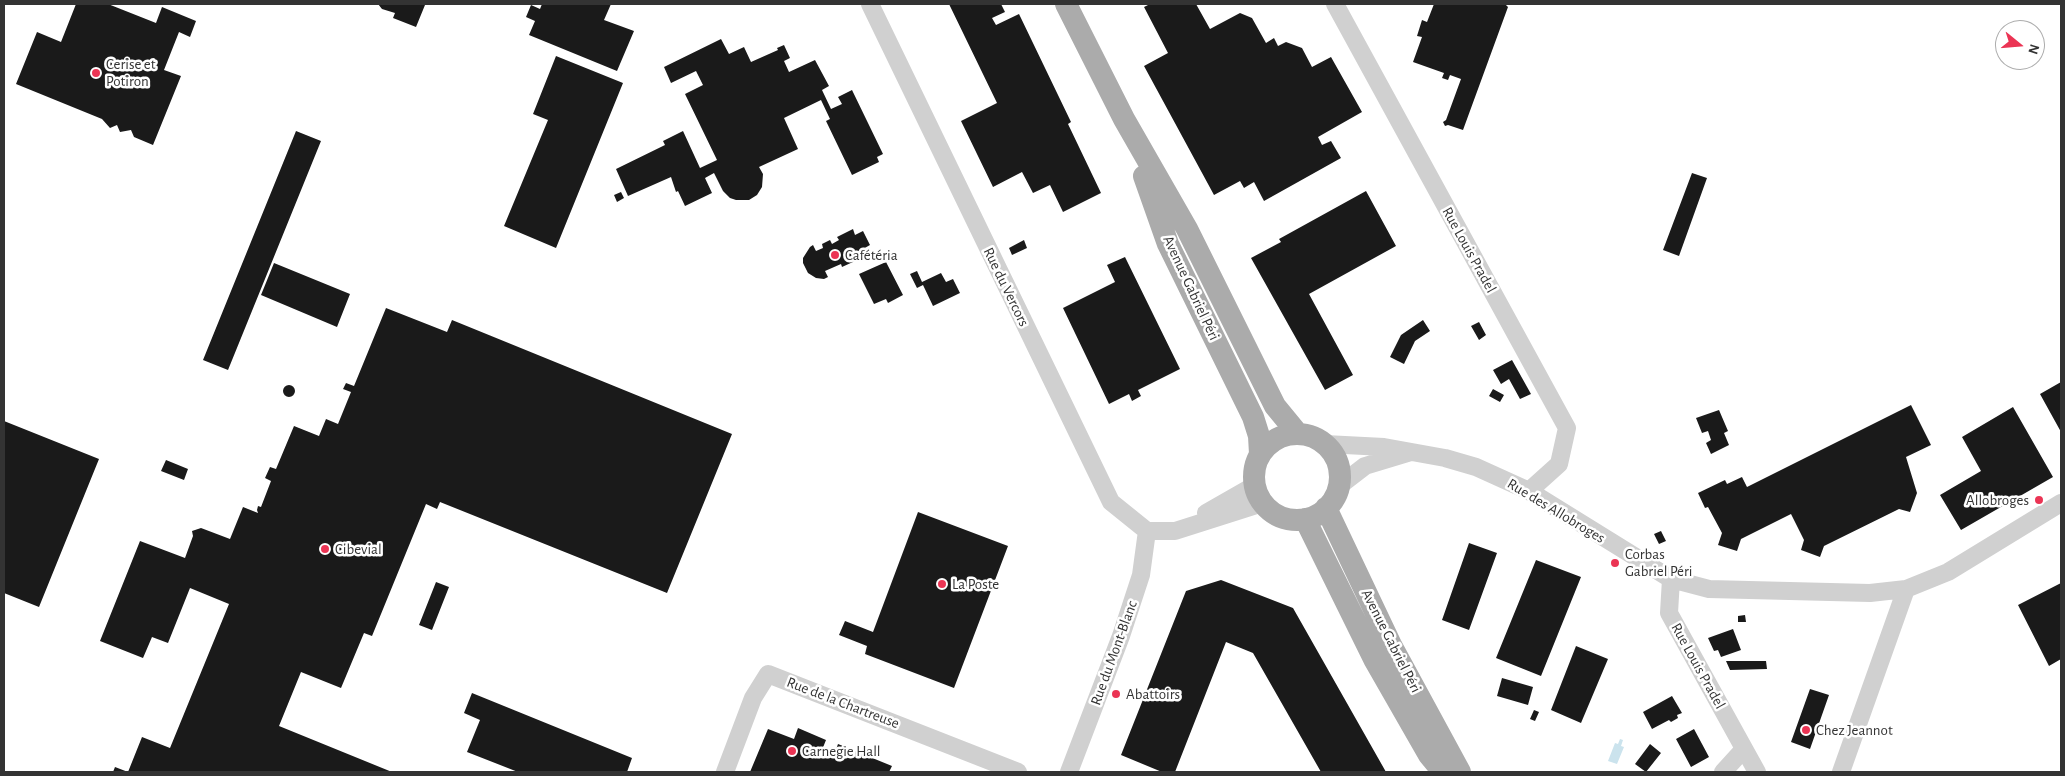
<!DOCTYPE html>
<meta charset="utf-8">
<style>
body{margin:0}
#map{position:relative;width:2065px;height:776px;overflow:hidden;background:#fff;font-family:"Alegreya Sans",sans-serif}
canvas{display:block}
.frame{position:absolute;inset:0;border:5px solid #333;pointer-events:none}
.north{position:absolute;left:1995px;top:20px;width:50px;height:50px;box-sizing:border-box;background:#fff;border:1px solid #adadad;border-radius:50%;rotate:107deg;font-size:14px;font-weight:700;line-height:20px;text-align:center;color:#333}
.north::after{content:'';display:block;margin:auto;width:18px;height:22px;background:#eb3454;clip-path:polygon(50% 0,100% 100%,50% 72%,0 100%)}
</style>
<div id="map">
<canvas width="2065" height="776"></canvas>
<div class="frame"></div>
<div class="north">N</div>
</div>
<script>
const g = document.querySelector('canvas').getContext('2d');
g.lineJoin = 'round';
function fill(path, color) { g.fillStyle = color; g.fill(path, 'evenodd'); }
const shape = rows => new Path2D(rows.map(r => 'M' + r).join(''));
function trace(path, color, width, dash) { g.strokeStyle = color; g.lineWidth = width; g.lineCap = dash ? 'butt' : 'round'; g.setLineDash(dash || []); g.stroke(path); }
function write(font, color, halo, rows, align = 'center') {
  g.font = font + ' "Alegreya Sans",sans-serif'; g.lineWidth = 5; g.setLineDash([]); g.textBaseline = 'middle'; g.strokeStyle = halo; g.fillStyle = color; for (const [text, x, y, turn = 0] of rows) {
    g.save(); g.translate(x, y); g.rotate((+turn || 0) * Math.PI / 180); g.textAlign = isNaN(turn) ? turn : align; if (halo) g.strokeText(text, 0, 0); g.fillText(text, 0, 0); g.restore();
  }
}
const water = shape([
 [1620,739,1623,740,1621,746,1624,747,1617,764,1608,761,1615,743,1618,744]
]);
const building = shape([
 [76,4,108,4,156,23,162,7,196,21,190,37,179,32,164,70,181,76,153,145,134,137,131,130,120,132,117,125,110,128,102,119,16,84,37,32,61,42],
 [378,4,423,4,425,5,416,27,393,18,395,13,382,9],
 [542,4,611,4,604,20,634,31,617,71,529,35,535,21,526,17,531,5,540,9],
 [949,4,1001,4,1005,12,992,18,996,25,1019,14,1071,122,1068,124,1101,193,1063,212,1050,185,1033,193,1022,172,993,187,961,121,997,103],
 [1150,4,1196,4,1210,29,1240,13,1252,18,1266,43,1274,38,1278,46,1286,42,1302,48,1312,67,1331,57,1362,112,1318,137,1322,145,1331,141,1341,158,1264,201,1254,182,1244,188,1240,181,1214,195,1144,66,1168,53,1144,7],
 [1434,4,1505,4,1508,7,1463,130,1448,125,1445,126,1443,122,1446,120,1461,79,1450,75,1448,80,1442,78,1444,73,1413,62,1422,37,1417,36,1422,20,1427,22],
 [721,39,729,54,744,47,751,62,778,50,777,48,784,45,790,58,784,61,789,72,815,60,829,86,822,90,831,109,842,104,838,97,852,90,883,154,877,157,879,162,852,175,826,121,830,119,821,100,784,118,798,149,759,167,763,174,762,187,757,195,749,200,736,200,730,198,723,191,714,173,705,178,712,193,685,206,678,191,676,192,671,177,628,196,616,169,665,145,663,141,683,131,700,168,717,160,685,94,703,85,696,71,671,83,664,67],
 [556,56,623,83,556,248,504,226,548,120,533,114],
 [296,131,321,141,228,370,203,360],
 [1692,173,1707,178,1679,256,1663,250],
 [1366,191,1396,246,1309,294,1353,375,1325,390,1251,258,1281,242,1279,239],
 [621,192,624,198,617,202,614,195],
 [853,229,855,235,863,231,870,245,863,249,866,256,842,267,841,264,825,271,828,277,824,279,816,278,808,273,803,263,803,258,810,247,813,245,816,251,823,248,822,244,830,240,832,244,839,240,837,237],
 [1024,240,1027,248,1012,255,1009,248],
 [1125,257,1180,369,1138,390,1141,396,1132,401,1129,394,1109,404,1063,308,1115,282,1107,265],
 [886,262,903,295,888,303,886,299,874,304,859,274],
 [274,263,350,294,337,327,261,295],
 [917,271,922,282,941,273,946,282,953,279,960,293,933,306,923,285,917,288,910,274],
 [386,308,447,332,452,320,732,434,667,593,440,502,437,509,426,504,372,636,364,633,341,688,301,672,279,726,392,772,113,772,115,767,128,772,142,737,170,748,229,604,190,588,168,643,152,637,143,658,100,641,140,541,185,558,193,536,192,531,201,528,230,539,243,507,258,513,257,510,258,506,261,507,271,481,265,478,270,467,276,469,294,426,319,436,326,419,338,424,351,392,343,389,346,383,354,386],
 [1423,320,1430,331,1415,341,1404,364,1390,357,1401,335],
 [1479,322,1486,335,1479,340,1471,326],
 [1512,360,1531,394,1520,399,1509,379,1501,384,1493,370],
 [2061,382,2061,432,2040,394],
 '283 391a6 6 0 1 1 12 0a6 6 0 1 1-12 0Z',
 [1493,389,1504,395,1500,402,1489,396],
 [1911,405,1931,445,1906,457,1917,493,1910,512,1899,509,1824,546,1820,557,1801,550,1804,540,1791,514,1741,539,1737,551,1718,545,1722,533,1708,507,1705,508,1698,493,1725,480,1727,484,1742,477,1747,487],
 [2013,407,2053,477,1961,530,1940,495,1981,471,1962,437],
 [1719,410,1728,431,1724,433,1729,445,1711,454,1706,443,1711,440,1708,431,1702,433,1696,418],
 [4,421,99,459,39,607,4,593],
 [166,460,188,469,184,480,161,471],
 [918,512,1008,546,954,688,865,654,867,646,839,635,845,621,873,632],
 [1661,531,1666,541,1659,544,1654,534],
 [1469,543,1497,553,1469,630,1442,620],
 [1536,560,1581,577,1541,676,1496,658],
 [1221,580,1293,608,1386,772,1321,772,1253,653,1226,642,1175,772,1162,772,1121,755,1186,591],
 [436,582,449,587,432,630,419,625],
 [2061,583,2061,659,2049,666,2018,605],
 [1745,615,1746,622,1738,622,1738,616],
 [1733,629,1741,650,1721,657,1718,650,1714,651,1708,638],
 [1576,646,1608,659,1581,723,1551,710],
 [1726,661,1766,661,1767,669,1730,670],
 [1502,678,1533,687,1528,705,1497,696],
 [1810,689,1829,695,1810,749,1791,742],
 [472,693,632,758,627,772,518,772,467,752,480,720,464,713],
 [1672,696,1682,713,1677,715,1678,718,1671,722,1669,720,1652,729,1643,712],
 [1534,710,1539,712,1535,721,1530,719],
 [798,728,826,740,822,750,834,755,838,744,892,766,889,772,750,772,768,729,794,739],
 [1694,729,1709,757,1691,767,1676,739],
 [1650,744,1661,753,1646,772,1635,764]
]);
const minor = shape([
 [870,4,1111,502,1147,531,1175,531,1263,503],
 [1335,4,1567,428,1559,464,1529,491],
 [1325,444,1384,447,1445,458,1476,467,1529,491,1671,579,1709,589,1870,593,1906,589,1948,572,2061,503],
 [1339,486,1365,466,1408,453],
 [1206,513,1255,485],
 [1671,579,1669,613,1757,772],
 [725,772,753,698,768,674,1018,772],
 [1069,772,1121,636,1141,575,1147,531],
 [1723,772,1743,750],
 [1841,772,1906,589]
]);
const major = shape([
 [1066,4,1124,119,1187,229,1275,406,1298,434],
 [1144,176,1168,244,1253,417,1259,436,1260,454],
 '1254 477a43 43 0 1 1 86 0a43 43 0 1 1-86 0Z',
 [1326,508,1391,645,1460,772],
 [1305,519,1374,659,1429,755,1443,772]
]);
const markers = [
 [96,73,5,"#eb3454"],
 [835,255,5,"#eb3454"],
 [2039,500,5,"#eb3454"],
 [325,549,5,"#eb3454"],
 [1615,563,5,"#eb3454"],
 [942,584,5,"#eb3454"],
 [1116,694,5,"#eb3454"],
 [1806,730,5,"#eb3454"],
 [792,751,5,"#eb3454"]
];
const poiNames = [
 ["Cerise et",106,64],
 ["Potiron",106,81],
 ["Cafétéria",845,255],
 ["Allobroges",2029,500,"right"],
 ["Cibevial",335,549],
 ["Corbas",1625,554],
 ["Gabriel Péri",1625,571],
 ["La Poste",952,584],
 ["Abattoirs",1126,694],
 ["Chez Jeannot",1816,730],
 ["Carnegie Hall",802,751]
];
const streetNames = [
 ["Rue Louis Pradel",1469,250,61],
 ["Rue du Vercors",1006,287,64],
 ["Avenue Gabriel Péri",1191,288,65],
 ["Rue des Allobroges",1556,511,31],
 ["Avenue Gabriel Péri",1391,641,63],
 ["Rue du Mont-Blanc",1114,653,-70],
 ["Rue Louis Pradel",1698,666,61],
 ["Rue de la Chartreuse",843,703,21]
];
fill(water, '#cbe3ed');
fill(building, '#1a1a1a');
trace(minor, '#d0d0d0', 18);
trace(major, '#ababab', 22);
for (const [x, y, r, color] of markers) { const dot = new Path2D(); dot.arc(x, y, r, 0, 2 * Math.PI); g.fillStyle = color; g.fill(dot); trace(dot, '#fff', 2); }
write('15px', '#333', '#fff', poiNames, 'left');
write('15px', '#333', '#fff', streetNames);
</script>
